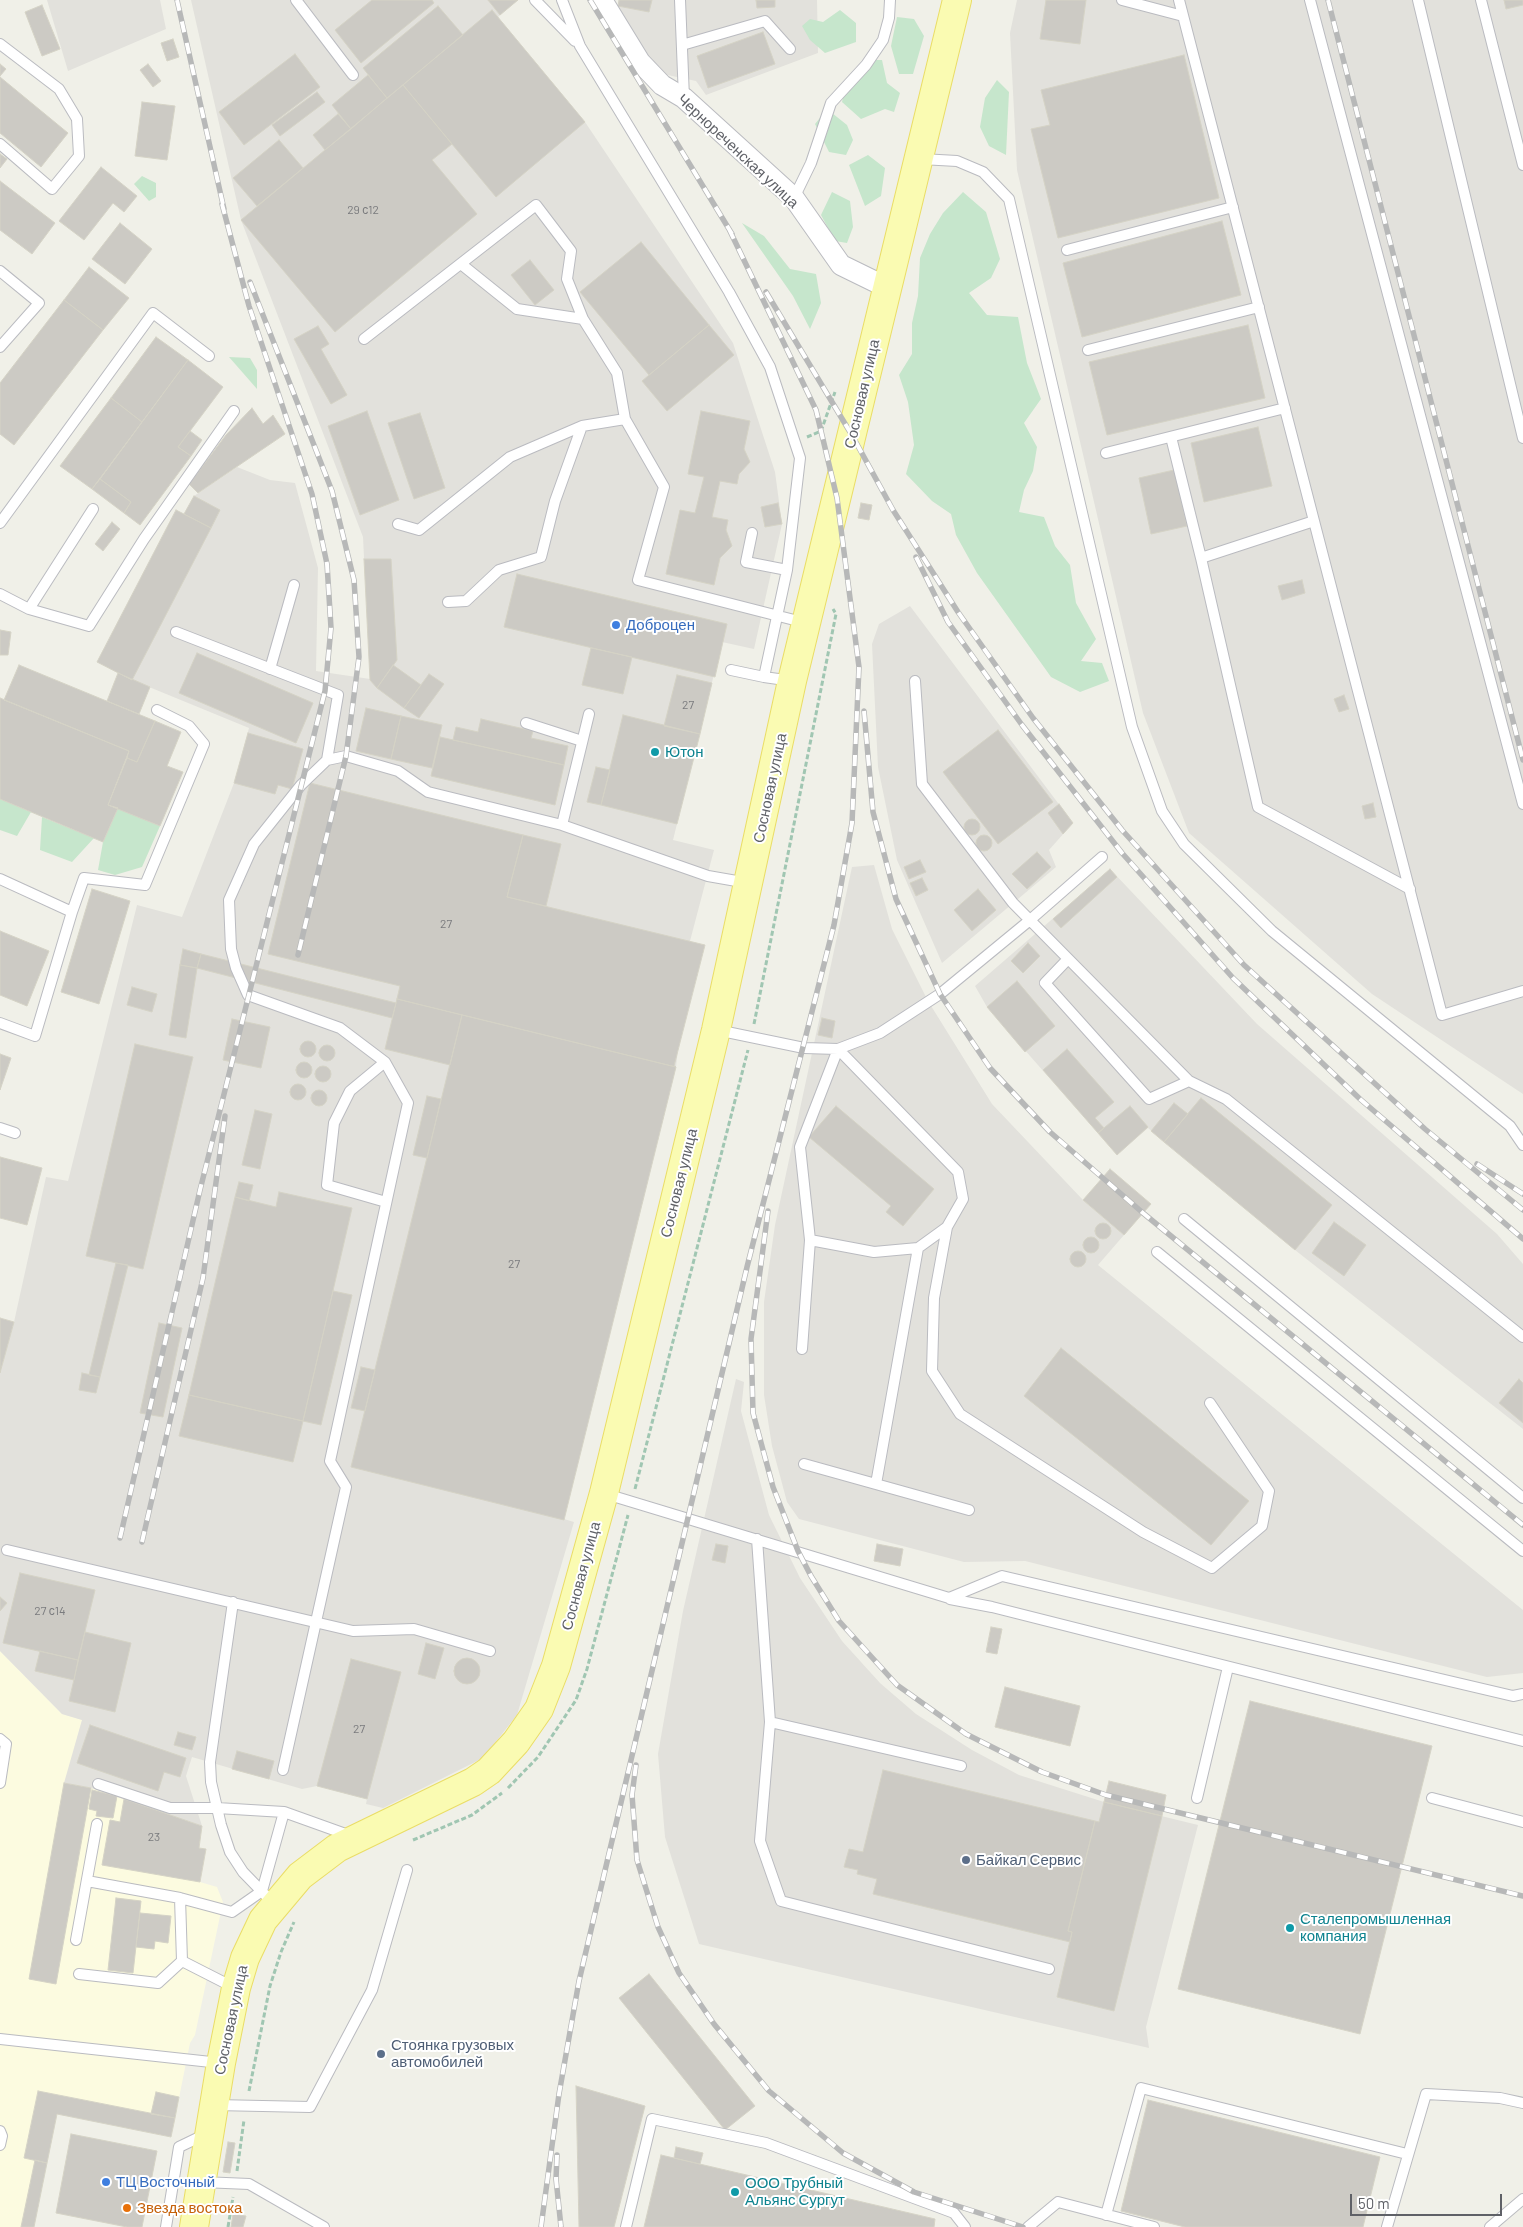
<!DOCTYPE html>
<meta charset="utf-8">
<style>
body{margin:0}
#map{position:relative;width:1523px;height:2227px;overflow:hidden;background:#f0f0e8;font-family:Barlow,sans-serif}
canvas{display:block}
.scale{position:absolute;left:1350px;top:2194px;width:152px;height:22px;box-sizing:border-box;border:2px solid #5f6167;border-top:0;padding-left:6px;font-size:15px;line-height:18px;white-space:nowrap;color:#5f6167;-webkit-text-stroke:4px #fff;paint-order:stroke}
</style>
<div id="map">
<canvas width="1523" height="2227"></canvas>
<div class="scale">50 m</div>
</div>
<script>
const g = document.querySelector('canvas').getContext('2d');
g.lineJoin = 'round';
function fill(path, color) { g.fillStyle = color; g.fill(path, 'evenodd'); }
const shape = rows => new Path2D(rows.map(r => 'M' + r).join(''));
function trace(path, color, width, dash) { g.strokeStyle = color; g.lineWidth = width; g.lineCap = dash ? 'butt' : 'round'; g.setLineDash(dash || []); g.stroke(path); }
function write(font, color, halo, rows, align = 'center') {
  g.font = font + ' Barlow,sans-serif'; g.lineWidth = 4; g.setLineDash([]); g.textBaseline = 'middle'; g.strokeStyle = halo; g.fillStyle = color; for (const [text, x, y, turn = 0] of rows) {
    g.save(); g.translate(x, y); g.rotate((+turn || 0) * Math.PI / 180); g.textAlign = isNaN(turn) ? turn : align; if (halo) g.strokeText(text, 0, 0); g.fillText(text, 0, 0); g.restore();
  }
}
const commercial = shape([
 [0,1651,62,1714,82,1720,65,1783,91,1788,202,1826,199,1848,206,1849,200,1882,217,1887,223,1902,195,2035,190,2043,175,2118,38,2091,24,2158,35,2160,21,2227,0,2227]
]);
const industrial = shape([
 [47,0,160,0,166,29,68,71],
 [191,0,518,0,498,17,585,122,733,343,775,472,782,524,754,649,722,642,673,840,714,850,690,941,676,1067,564,1519,574,1522,517,1715,483,1758,383,1808,366,1804,367,1799,317,1786,302,1789,192,1757,186,1776,202,1826,91,1788,64,1783,82,1720,62,1714,0,1651,0,1373,14,1322,46,1177,68,1181,137,905,182,917,234,783,249,728,132,680,97,662,176,510,184,514,194,496,237,467,270,480,295,483,318,568,316,671,370,679,363,537,241,220],
 [619,0,817,0,818,53,706,95,696,81,658,73,618,6],
 [1017,0,1523,0,1523,1094,1372,994,1189,833,1143,713,1017,170,1010,33],
 [910,606,1073,823,1049,850,1056,867,942,963,897,860,878,767,872,644,879,624],
 [874,865,892,929,928,1001,992,1104,1083,1200,1124,1235,1098,1265,1523,1610,1523,1673,1487,1677,1025,1561,964,1562,799,1519,787,1502,772,1446,764,1395,764,1302,775,1225,852,867],
 [1110,869,1257,1024,1497,1234,1523,1264,1523,1429,1295,1250,1148,1128,1117,1155,987,1007,975,986],
 [736,1379,744,1382,741,1411,769,1515,800,1578,842,1641,880,1683,916,1714,972,1750,1019,1775,1104,1802,1198,1825,1146,2027,1149,2048,699,1944,665,1837,658,1754,683,1611]
]);
const green = shape([
 [840,10,856,23,856,42,825,53,810,40,802,26,810,19,823,22],
 [897,17,914,19,924,36,913,74,899,74,891,46],
 [863,60,882,60,887,83,900,93,894,112,885,109,861,119,842,102,847,81,859,78],
 [997,80,1009,92,1006,155,989,146,980,127,985,98],
 [827,109,847,125,853,140,846,155,829,152,815,124],
 [868,155,885,168,881,196,865,206,849,165],
 [142,176,156,183,156,197,149,201,134,184],
 [832,192,850,201,853,227,847,243,835,241,821,215],
 [963,192,986,212,1000,259,991,278,969,293,987,315,1018,317,1027,363,1041,399,1024,423,1037,447,1033,471,1024,490,1019,512,1044,517,1055,546,1070,565,1076,603,1096,639,1081,661,1102,663,1109,681,1080,692,1051,677,977,573,956,535,951,514,932,501,906,474,914,445,908,402,899,375,912,354,912,323,918,296,920,258,930,234,943,213],
 [742,223,764,236,790,269,816,274,821,303,810,329,793,296],
 [229,357,250,358,257,370,257,389],
 [0,799,31,812,17,836,0,830],
 [118,808,160,826,142,867,115,875,98,870,103,842],
 [42,817,94,838,72,862,40,850]
]);
const building = shape([
 [372,0,432,0,434,3,361,63,335,30,372,0],
 [488,0,518,0,500,15,488,0],
 [619,0,652,0,649,12,618,6,619,0],
 [756,0,775,0,775,7,757,8,756,0],
 [1046,0,1086,0,1080,44,1040,39,1046,0],
 [1504,0,1523,0,1523,5,1506,9,1504,0],
 [42,5,60,49,42,56,25,12,42,5],
 [438,6,463,35,387,98,363,68,438,6],
 [492,10,585,122,496,197,403,85,492,10],
 [763,32,775,64,708,88,697,56,763,32],
 [173,39,179,57,167,61,161,43,173,39],
 [295,54,320,87,244,145,219,112,295,54],
 [1184,55,1219,198,1058,238,1031,129,1050,125,1041,90,1184,55],
 [0,64,6,69,0,76,0,64],
 [148,64,161,81,153,87,140,70,148,64],
 [368,75,387,98,351,129,332,105,368,75],
 [0,77,68,133,41,167,0,133,0,77],
 [403,85,452,144,432,160,477,214,335,332,241,220,403,85],
 [317,92,325,102,280,136,272,125,317,92],
 [142,102,175,106,167,160,135,156,142,102],
 [338,114,351,129,325,150,313,135,338,114],
 [279,140,303,168,257,206,233,178,279,140],
 [0,154,7,159,0,168,0,154],
 [101,167,137,196,124,212,113,203,84,240,59,221,101,167],
 [0,181,55,223,32,254,0,230,0,181],
 [1222,221,1241,295,1082,337,1063,263,1222,221],
 [120,223,152,249,125,284,92,259,120,223],
 [641,242,709,325,649,375,580,292,641,242],
 [530,260,554,290,535,305,511,275,530,260],
 [89,267,129,298,103,330,64,300,89,267],
 [64,300,103,330,14,445,0,434,0,383,64,300],
 [709,325,734,355,667,411,642,381,709,325],
 [1248,325,1265,398,1107,435,1089,362,1248,325],
 [318,326,329,344,321,349,347,395,331,404,294,339,318,326],
 [156,337,188,360,142,422,111,398,156,337],
 [188,360,223,387,178,447,191,456,140,525,124,513,131,502,100,479,188,360],
 [111,398,142,422,92,489,60,466,111,398],
 [252,408,263,424,273,415,285,434,198,493,189,484,226,435,252,408],
 [367,411,399,500,360,515,328,426,367,411],
 [701,411,750,421,744,449,750,462,739,474,737,484,720,481,712,517,728,520,726,530,732,546,720,558,714,585,666,574,680,510,695,513,704,477,688,474,701,411],
 [420,413,445,488,414,499,388,423,420,413],
 [1258,427,1272,486,1204,502,1191,443,1258,427],
 [190,431,202,440,191,456,178,447,190,431],
 [1174,470,1187,526,1151,534,1139,478,1174,470],
 [100,479,131,502,124,513,92,489,100,479],
 [194,496,220,510,211,528,184,514,194,496],
 [778,503,782,524,765,527,761,507,778,503],
 [861,503,872,505,869,520,858,518,861,503],
 [176,510,211,528,132,680,97,662,176,510],
 [112,522,120,529,103,551,95,544,112,522],
 [364,559,391,559,397,660,377,688,370,680,364,559],
 [517,574,727,624,715,677,504,627,517,574],
 [1302,580,1305,593,1282,600,1278,586,1302,580],
 [0,630,11,632,8,655,0,655,0,630],
 [591,648,632,657,623,694,582,685,591,648],
 [197,653,313,703,296,743,179,693,197,653],
 [19,665,155,721,137,762,127,758,129,751,4,700,19,665],
 [393,665,421,685,404,708,377,688,393,665],
 [118,673,150,687,139,714,107,701,118,673],
 [429,674,444,684,419,718,404,708,429,674],
 [677,675,712,683,700,734,664,726,677,675],
 [1344,695,1349,709,1339,712,1334,699,1344,695],
 [0,698,129,751,108,805,118,808,103,842,0,799,0,698],
 [366,708,401,716,391,759,356,751,366,708],
 [623,715,700,734,677,824,601,805,623,715],
 [401,716,442,725,432,768,391,759,401,716],
 [481,719,533,731,531,738,568,746,564,765,453,740,456,727,478,732,481,719],
 [155,721,181,732,167,766,183,772,160,826,108,805,127,758,137,762,155,721],
 [998,730,1053,802,998,844,943,772,998,730],
 [248,733,303,749,292,789,278,785,275,794,234,783,248,733],
 [440,737,564,765,555,805,431,776,440,737],
 [596,767,610,770,601,805,587,802,596,767],
 [310,783,523,835,507,897,705,945,674,1066,676,1067,397,999,400,986,268,954,310,783],
 [1373,803,1376,817,1365,819,1362,806,1373,803],
 [1059,804,1073,823,1063,834,1048,813,1059,804],
 '964 827a8 8 0 1 1 16 0a8 8 0 1 1-16 0Z',
 '976 843a8 8 0 1 1 16 0a8 8 0 1 1-16 0Z',
 [523,835,561,844,546,906,507,897,523,835],
 [1037,852,1051,867,1027,889,1012,874,1037,852],
 [920,860,926,872,909,879,904,867,920,860],
 [1110,869,1117,877,1061,928,1053,919,1110,869],
 [922,878,928,890,916,896,910,883,922,878],
 [92,889,130,901,99,1004,61,992,92,889],
 [978,889,996,910,972,931,954,910,978,889],
 [0,931,49,951,27,1006,0,995,0,931],
 [1028,943,1040,956,1023,973,1011,961,1028,943],
 [183,949,201,954,197,968,180,965,183,949],
 [201,954,396,1003,392,1018,197,968,201,954],
 [180,965,197,968,186,1038,169,1035,180,965],
 [1017,981,1055,1026,1025,1052,987,1007,1017,981],
 [132,987,157,994,152,1012,127,1005,132,987],
 [397,999,462,1015,450,1065,385,1049,397,999],
 [462,1015,676,1067,564,1520,351,1467,462,1015],
 [822,1018,835,1021,832,1038,818,1035,822,1018],
 [232,1019,270,1027,261,1068,223,1060,232,1019],
 '300 1049a8 8 0 1 1 16 0a8 8 0 1 1-16 0Z',
 [135,1044,193,1057,143,1269,86,1256,135,1044],
 '319 1053a8 8 0 1 1 16 0a8 8 0 1 1-16 0Z',
 [1067,1049,1114,1102,1095,1118,1104,1128,1098,1133,1043,1070,1067,1049],
 [0,1054,11,1058,0,1090,0,1054],
 '296 1070a8 8 0 1 1 16 0a8 8 0 1 1-16 0Z',
 '315 1074a8 8 0 1 1 16 0a8 8 0 1 1-16 0Z',
 '290 1092a8 8 0 1 1 16 0a8 8 0 1 1-16 0Z',
 '311 1098a8 8 0 1 1 16 0a8 8 0 1 1-16 0Z',
 [427,1096,441,1099,427,1158,413,1155,427,1096],
 [1201,1098,1332,1205,1295,1250,1164,1142,1201,1098],
 [1174,1103,1188,1114,1164,1142,1151,1131,1174,1103],
 [836,1106,934,1189,903,1226,886,1212,891,1206,809,1137,836,1106],
 [1130,1106,1148,1127,1117,1155,1098,1133,1130,1106],
 [255,1110,272,1114,260,1169,242,1165,255,1110],
 [0,1157,42,1168,27,1225,0,1218,0,1157],
 [1110,1169,1151,1204,1124,1235,1083,1200,1110,1169],
 [239,1182,253,1185,249,1201,235,1197,239,1182],
 [279,1192,352,1208,303,1421,189,1395,235,1197,276,1207,279,1192],
 [1334,1222,1366,1245,1344,1276,1312,1253,1334,1222],
 '1095 1231a8 8 0 1 1 16 0a8 8 0 1 1-16 0Z',
 '1083 1245a8 8 0 1 1 16 0a8 8 0 1 1-16 0Z',
 '1070 1259a8 8 0 1 1 16 0a8 8 0 1 1-16 0Z',
 [116,1263,128,1265,100,1377,89,1375,116,1263],
 [333,1291,352,1295,321,1425,303,1421,333,1291],
 [0,1318,14,1322,0,1373,0,1318],
 [159,1323,182,1328,163,1417,140,1413,159,1323],
 [1061,1348,1249,1501,1211,1545,1024,1396,1061,1348],
 [361,1367,375,1370,365,1411,351,1408,361,1367],
 [82,1373,100,1377,96,1393,79,1390,82,1373],
 [1519,1379,1523,1383,1523,1423,1499,1403,1519,1379],
 [189,1395,303,1421,293,1462,179,1436,189,1395],
 [716,1544,728,1546,725,1563,712,1560,716,1544],
 [877,1544,903,1549,900,1566,874,1561,877,1544],
 [20,1573,95,1590,78,1660,3,1643,20,1573],
 [0,1597,7,1603,0,1611,0,1597],
 [991,1627,1002,1629,997,1654,986,1652,991,1627],
 [85,1632,131,1643,115,1712,69,1701,85,1632],
 [426,1643,444,1648,435,1679,418,1674,426,1643],
 [40,1651,78,1660,74,1680,35,1671,40,1651],
 '454 1671a13 13 0 1 1 26 0a13 13 0 1 1-26 0Z',
 [351,1659,401,1672,367,1799,317,1786,351,1659],
 [1005,1687,1080,1706,1070,1746,995,1727,1005,1687],
 [1250,1701,1432,1746,1360,2034,1178,1989,1250,1701],
 [90,1725,186,1758,180,1777,164,1772,158,1791,77,1763,90,1725],
 [178,1732,196,1737,192,1750,174,1745,178,1732],
 [237,1751,274,1761,269,1779,232,1769,237,1751],
 [883,1770,1095,1821,1068,1931,1072,1932,1070,1942,873,1894,877,1879,857,1874,858,1870,844,1867,849,1849,863,1852,883,1770],
 [1109,1781,1166,1795,1162,1816,1104,1802,1109,1781],
 [64,1783,91,1788,56,1984,29,1979,64,1783],
 [92,1790,117,1796,113,1818,96,1816,97,1811,89,1809,92,1790],
 [124,1799,202,1826,199,1848,206,1849,200,1882,102,1865,110,1820,120,1822,124,1799],
 [1104,1802,1162,1816,1114,2011,1057,1997,1072,1932,1068,1931,1095,1821,1099,1822,1104,1802],
 [116,1898,141,1901,133,1973,108,1970,116,1898],
 [140,1913,171,1916,168,1943,155,1941,154,1949,136,1947,140,1913],
 [649,1974,755,2106,725,2130,619,1998,649,1974],
 [576,2086,645,2106,614,2227,579,2227,576,2086],
 [38,2091,175,2118,171,2137,57,2114,47,2163,24,2158,38,2091],
 [156,2092,179,2097,175,2118,151,2114,156,2092],
 [1148,2100,1380,2157,1363,2227,1185,2227,1121,2211,1148,2100],
 [71,2134,157,2151,142,2227,127,2227,56,2213,71,2134],
 [228,2142,235,2143,230,2173,223,2172,228,2142],
 [676,2147,703,2153,700,2164,674,2158,676,2147],
 [661,2155,935,2219,934,2227,644,2227,661,2155],
 [35,2160,47,2163,34,2227,21,2227,35,2160],
 [233,2214,246,2216,243,2227,231,2227,233,2214]
]);
const path = shape([
 [807,437,821,431,835,392],
 [754,1024,836,614,833,609],
 [635,1489,748,1050],
 [508,1788,538,1757,576,1700,587,1669,628,1515],
 [413,1840,472,1815,502,1793],
 [249,2091,270,1986,281,1952,294,1922],
 [237,2171,244,2120],
 [228,2227,233,2197]
]);
const lane = shape([
 [296,0,353,75],
 [535,0,575,41],
 [562,0,580,46,729,292,770,367,800,458,787,570,764,677,792,681],
 [680,0,684,98],
 [1122,0,1183,16],
 [1179,0,1442,1015,1523,991],
 [1310,0,1523,804],
 [1418,0,1523,438],
 [1481,0,1523,165],
 [0,44,59,89,77,119,79,156,52,189,0,144],
 [682,45,765,21,790,49],
 [921,159,957,161,983,172,1009,199,1132,727,1162,811,1184,844,1272,931,1510,1126,1523,1145],
 [794,198,811,163,831,103,866,65,883,40,889,18,890,0],
 [1067,250,1233,207],
 [461,264,517,309,583,319],
 [0,271,39,303,0,347],
 [364,339,536,205,571,251,567,279,583,319,617,373,625,419,664,487,638,580,806,623],
 [1088,350,1259,307],
 [1171,437,1201,558],
 [1106,453,1285,408],
 [1314,521,1201,558,1258,807,1410,889],
 [0,523,153,313,209,356],
 [398,524,419,530,510,457,582,426,625,419],
 [752,533,746,562,787,570],
 [0,594,29,609,89,626,144,539,234,411],
 [448,602,466,601,499,570,541,557,555,501,582,426],
 [29,609,93,509],
 [176,632,338,695,327,760],
 [270,669,294,585],
 [731,670,764,677],
 [915,681,922,784,1013,903,1189,1081,1226,1099,1523,1337],
 [526,723,582,741],
 [562,825,589,714],
 [0,879,72,912,35,1036,0,1023],
 [72,912,84,878,145,885,204,744,189,726,157,710],
 [1068,959,1045,983,1149,1099,1189,1081],
 [717,1030,804,1048,838,1049,880,1033,940,994,1030,920,1102,857],
 [385,1062,350,1091,334,1123,327,1185,386,1202],
 [0,1128,15,1133],
 [1184,1219,1523,1498],
 [947,1227,934,1298,932,1371,960,1414,1143,1532,1212,1568,1262,1526,1269,1491,1210,1403],
 [1157,1252,1523,1551],
 [802,1349,810,1240,800,1147,838,1049,958,1172,963,1199,947,1227,918,1248,874,1252,810,1240],
 [804,1464,969,1510],
 [876,1484,918,1248],
 [606,1494,949,1598,1002,1576,1513,1696,1523,1694],
 [757,1539,770,1722,760,1841,781,1901,1049,1969],
 [7,1550,353,1631,414,1629,490,1651],
 [950,1599,992,1607,1523,1741],
 [233,1602,210,1762,211,1782,221,1825,230,1852,243,1872,274,1904],
 [770,1722,961,1766],
 [0,1739,6,1744,0,1783],
 [283,1770,346,1487,330,1461,408,1103,385,1062,340,1028,248,995,236,968,231,949,229,900,254,844,301,785,327,760,346,756,398,771,428,792,562,825,708,876,748,883],
 [98,1784,170,1808,217,1808,284,1812,351,1836],
 [1197,1798,1228,1667],
 [1432,1798,1523,1822],
 [87,1881,180,1898,232,1912,262,1891,284,1812],
 [76,1940,97,1824],
 [182,1961,235,1988],
 [79,1974,158,1983,182,1961,180,1898],
 [0,2039,220,2063],
 [215,2105,310,2107,372,1990,407,1870],
 [0,2131,2,2136,0,2145],
 [202,2182,249,2184,324,2227],
 [1106,2215,1141,2088,1407,2154],
 [166,2227,179,2147,206,2134],
 [626,2227,652,2119,766,2143,954,2213,965,2227],
 [1028,2227,1058,2202,1154,2227],
 [1387,2227,1426,2094,1500,2098,1523,2103],
 [1490,2227,1523,2199]
]);
const street = shape([
 [602,0,640,62,662,85,684,98,794,198,841,265,888,288]
]);
const primary = shape([
 [194,2227,221,2063,236,1988,245,1958,263,1920,300,1876,337,1848,473,1782,489,1771,516,1742,539,1709,556,1666,604,1493,716,1030,792,681,957,0]
]);
const rail = shape([
 [177,0,224,209],
 [590,0,732,234],
 [1328,0,1523,760],
 [250,282,332,491,354,580,359,657,346,756,298,955],
 [766,292,853,437,893,510,958,612,1033,718,1122,830,1244,965,1425,1129,1523,1210],
 [916,557,948,622,1022,725,1122,853,1233,978,1360,1099,1523,1239],
 [864,711,873,812,896,899,940,994,990,1068,1050,1132,1143,1213,1523,1525],
 [1477,1164,1523,1194],
 [768,1211,751,1339,753,1413,773,1487,798,1551,811,1576,839,1621,897,1685,966,1734,1042,1772,1106,1795,1523,1896],
 [120,1538,200,1190,325,691,331,628,327,564,312,494,249,306,222,204],
 [142,1542,203,1278,225,1116],
 [636,1765,632,1795,637,1860,658,1927,679,1973,714,2024,769,2091,843,2153,914,2192,1023,2227],
 [557,2155,556,2179,561,2227],
 [541,2227,559,2094,579,1981,747,1267,834,925,852,823,859,667,837,498,816,410,729,229]
]);
const markers = [
 [616,625,5,"#3f7fe0"],
 [655,752,5,"#0f9aa8"],
 [966,1860,5,"#5c6f8a"],
 [1290,1928,5,"#0f9aa8"],
 [381,2054,5,"#5c6f8a"],
 [106,2182,5,"#3f7fe0"],
 [735,2192,5,"#0f9aa8"],
 [127,2208,5,"#e8710a"]
];
const numberNames = [
 ["29 с12",363,210],
 ["27",688,705],
 ["27",446,924],
 ["27",514,1264],
 ["27 с14",50,1611],
 ["27",359,1729],
 ["23",154,1837]
];
const streetNames = [
 ["Чернореченская улица",738,151,43],
 ["Сосновая улица",862,394,-77],
 ["Сосновая улица",770,788,-78],
 ["Сосновая улица",679,1183,-76],
 ["Сосновая улица",581,1576,-75],
 ["Сосновая улица",231,2020,-78]
];
const shopNames = [
 ["Доброцен",626,625],
 ["ТЦ Восточный",116,2182]
];
const cultureNames = [
 ["Ютон",665,752],
 ["Сталепромышленная",1300,1919],
 ["компания",1300,1936],
 ["ООО Трубный",745,2183],
 ["Альянс Сургут",745,2200]
];
const serviceNames = [
 ["Байкал Сервис",976,1860],
 ["Стоянка грузовых",391,2045],
 ["автомобилей",391,2062]
];
const foodNames = [
 ["Звезда востока",137,2208]
];
fill(commercial, '#fcfbe0');
fill(industrial, '#e2e1dc');
fill(green, '#c6e6cc');
fill(building, '#cccac4');
trace(building, '#d5d3c6', 1);
trace(lane, '#babbc0', 12);
trace(street, '#babbc0', 22);
trace(primary, '#eadd66', 30);
trace(path, '#a0c6b2', 3, [5, 2.5]);
trace(lane, '#fff', 10);
trace(street, '#fff', 20);
trace(primary, '#fafbb2', 28);
trace(rail, '#b7b8b8', 5.5);
trace(rail, '#fff', 4, [11]);
for (const [x, y, r, color] of markers) { const dot = new Path2D(); dot.arc(x, y, r, 0, 2 * Math.PI); g.fillStyle = color; g.fill(dot); trace(dot, '#fff', 2); }
write('12px', '#7a7b7e', null, numberNames);
write('15px', '#5f6167', '#fff', streetNames);
write('15px', '#366cbe', '#fff', shopNames, 'left');
write('15px', '#0d838f', '#fff', cultureNames, 'left');
write('15px', '#4e5e75', '#fff', serviceNames, 'left');
write('15px', '#c56008', '#fff', foodNames, 'left');
</script>
